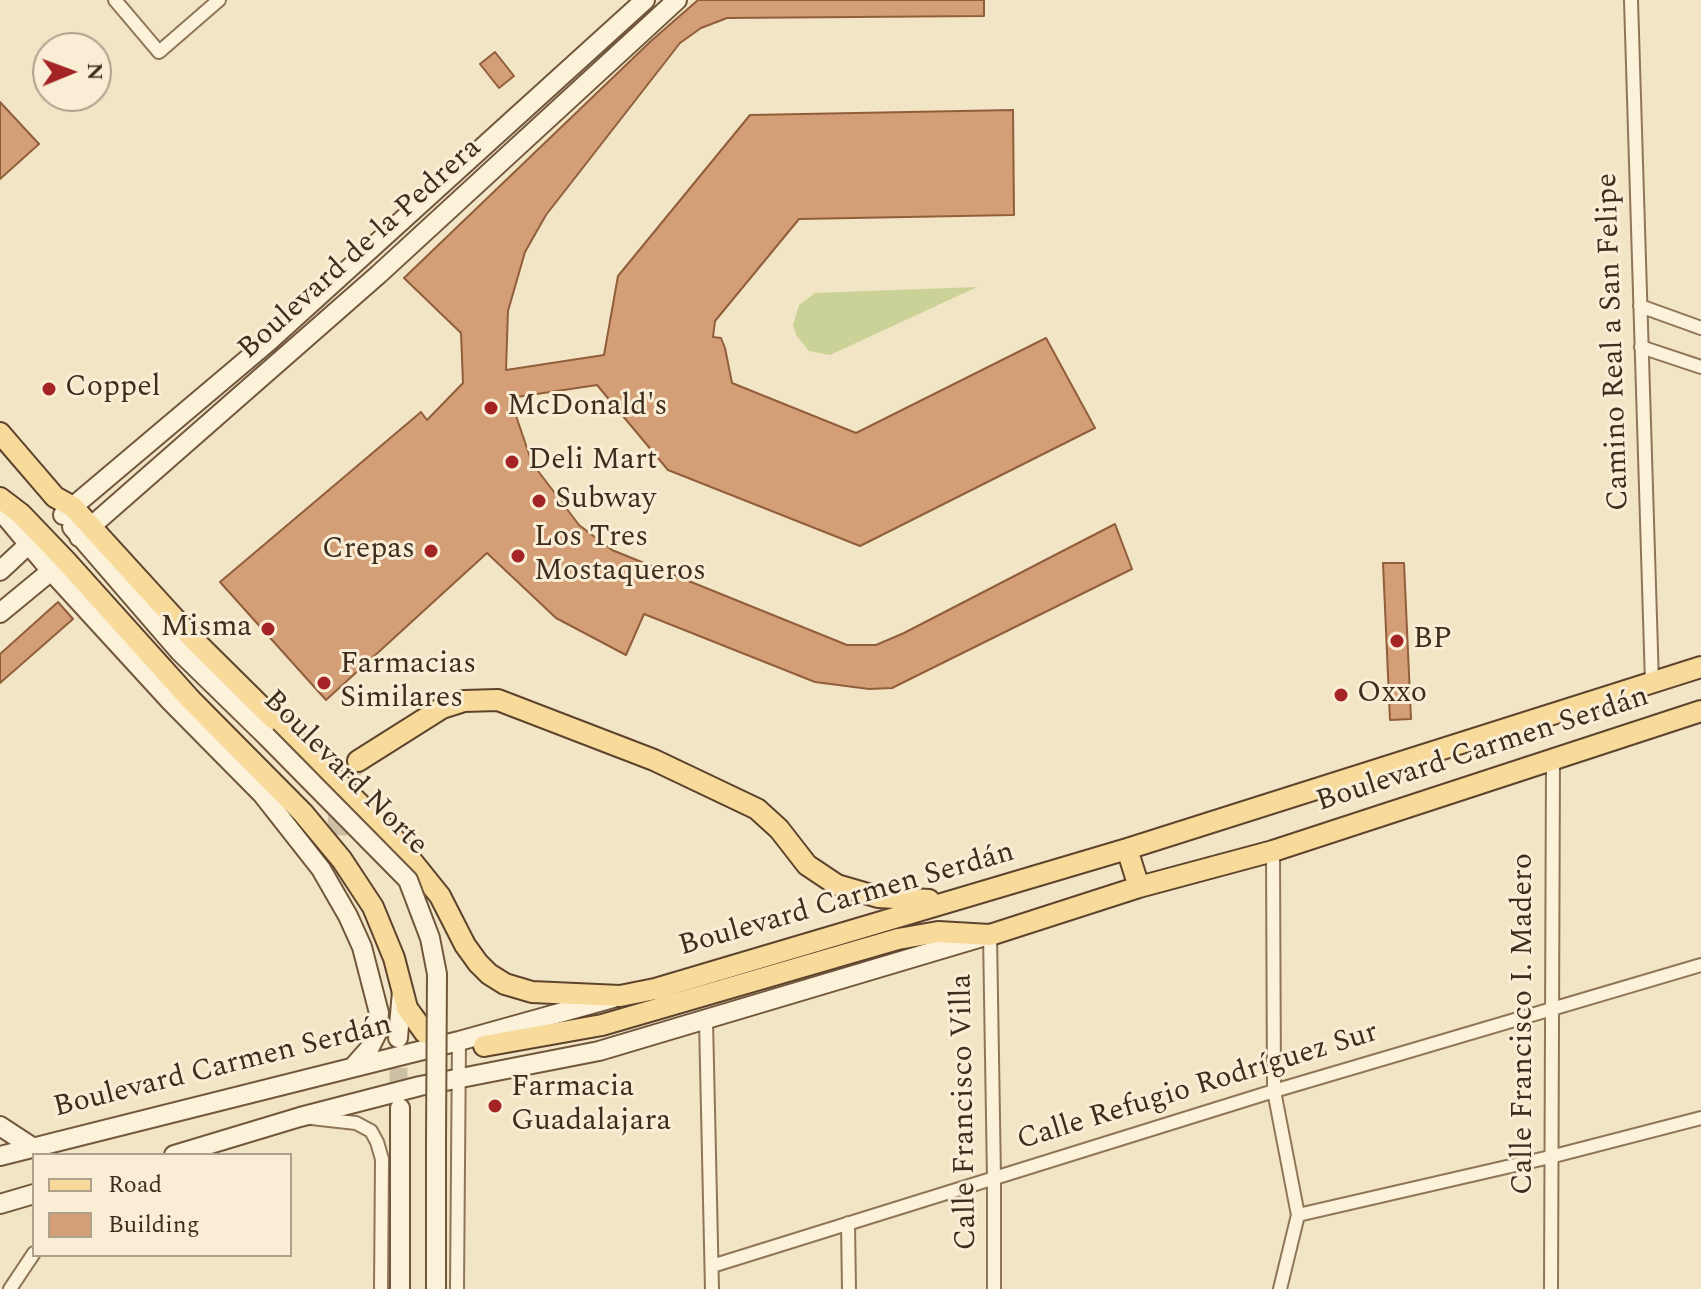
<!DOCTYPE html>
<meta charset="utf-8">
<style>
body{margin:0}
#map{position:relative;width:1701px;height:1289px;overflow:hidden;background:#f2e5c5;font-family:Spectral,serif}
canvas{display:block}
.legend{position:absolute;left:32px;top:1153px;width:260px;height:104px;box-sizing:border-box;background:#f9eed5;border:2px solid #aea18c;margin:0;padding:10px 14px;list-style:none;font-size:24px;color:#3e2d1e}
.legend li{display:flex;align-items:center;gap:16px;height:40px}
.legend b{width:40px;border:2px solid #aea18c}
.north{position:absolute;left:32px;top:32px;width:80px;height:80px;box-sizing:border-box;background:#f9eed5;border:2px solid #aea18c;border-radius:50%;rotate:89deg;font-size:22px;font-weight:700;line-height:32px;text-align:center;color:#3e2d1e}
.north::after{content:'';display:block;margin:auto;width:28px;height:36px;background:#a42324;clip-path:polygon(50% 0,100% 100%,50% 72%,0 100%)}
</style>
<div id="map">
<canvas width="1701" height="1289"></canvas>
<ul class="legend">
<li><b style="height:10px;background:#f8db9a"></b>Road</li>
<li><b style="height:22px;background:#d49e77"></b>Building</li>
</ul>
<div class="north">N</div>
</div>
<script>
const g = document.querySelector('canvas').getContext('2d');
g.lineJoin = 'round';
function fill(path, color) { g.fillStyle = color; g.fill(path, 'evenodd'); }
const shape = rows => new Path2D(rows.map(r => 'M' + r).join(''));
function trace(path, color, width, dash) { g.strokeStyle = color; g.lineWidth = width; g.lineCap = dash ? 'butt' : 'round'; g.setLineDash(dash || []); g.stroke(path); }
function write(font, color, halo, rows, align = 'center') {
  g.font = font + ' Spectral,serif'; g.lineWidth = 6; g.setLineDash([]); g.textBaseline = 'middle'; g.strokeStyle = halo; g.fillStyle = color; for (const [text, x, y, turn = 0] of rows) {
    g.save(); g.translate(x, y); g.rotate((+turn || 0) * Math.PI / 180); g.textAlign = isNaN(turn) ? turn : align; if (halo) g.strokeText(text, 0, 0); g.fillText(text, 0, 0); g.restore();
  }
}
const green = shape([
 [977,287,830,355,809,351,796,335,793,325,799,305,815,293]
]);
const building = shape([
 [698,0,984,0,984,16,727,18,701,28,680,43,546,215,525,252,508,311,506,370,604,355,618,276,750,115,1013,110,1014,215,799,219,715,321,713,337,721,338,725,348,732,383,856,433,1046,338,1095,428,860,546,668,470,597,385,510,398,532,463,579,525,612,550,847,645,876,645,904,633,1115,524,1132,569,892,688,869,689,815,682,644,614,626,655,556,618,487,553,326,700,220,582,421,412,427,420,463,383,461,333,404,278,651,41,698,0],
 [495,52,514,76,499,88,480,64,495,52],
 [0,102,39,144,0,179,0,102],
 [1383,563,1404,563,1411,719,1390,720,1383,563],
 [58,602,73,619,0,683,0,654,58,602]
]);
const secondaryTunnel = shape([
 [398,1041,399,1103]
]);
const primaryTunnel = shape([
 [337,835,339,800,346,779,358,761]
]);
const street = shape([
 [115,0,159,52,219,0],
 [1631,0,1652,683],
 [1640,306,1701,328],
 [1641,347,1701,367],
 [1273,851,1274,1091,1298,1215,1280,1289],
 [990,935,994,1178,994,1289],
 [706,1020,712,1289],
 [311,1118,356,1123,371,1131,377,1142,382,1159,381,1289],
 [1298,1215,1550,1157,1701,1118],
 [848,1223,849,1289],
 [712,1266,1274,1091,1701,965],
 [10,1289,34,1253],
 [457,1289,459,1041],
 [1551,1289,1553,760]
]);
const secondary = shape([
 [1,500,5,516,51,571,171,702,262,794,321,869,348,916,362,947,379,1013,377,1033,369,1049,353,1067],
 [63,515,268,342,645,0],
 [72,527,180,652,266,736],
 [79,537,379,274,677,0],
 [0,571,29,544],
 [0,613,51,571],
 [398,1038,402,991],
 [400,1108,400,1289],
 [0,1126,32,1147],
 [174,1155,300,1117,420,1086,599,1051,982,937],
 [0,1156,459,1041,613,998],
 [0,1204,34,1194],
 [436,1289,436,1140]
]);
const primary = shape([
 [0,433,55,497,73,507,197,643,391,835,440,896,465,945,478,963,489,974,505,984,532,992,620,996,655,989,1127,849,1701,667],
 [0,498,21,514,66,561,191,700,303,813,342,860,373,907,394,958,407,1008,425,1033],
 [358,761,442,708,464,701,498,700,654,760,757,809,779,829,807,865,837,885,878,897,929,900],
 [1127,849,1139,887],
 [484,1046,602,1025,898,939,938,932,990,935,1139,887,1273,851,1701,711]
]);
const secondaryBridge = shape([
 [266,736,408,880,430,938,437,974,436,1140]
]);
const markers = [
 [49,389,8,"#a42324"],
 [491,408,8,"#a42324"],
 [512,462,8,"#a42324"],
 [539,501,8,"#a42324"],
 [431,551,8,"#a42324"],
 [518,556,8,"#a42324"],
 [268,629,8,"#a42324"],
 [1397,641,8,"#a42324"],
 [324,683,8,"#a42324"],
 [1341,695,8,"#a42324"],
 [495,1106,8,"#a42324"]
];
const streetNames = [
 ["Boulevard de la Pedrera",361,250,-42],
 ["Camino Real a San Felipe",1615,342,-92],
 ["Boulevard Carmen Serdán",1483,751,-18],
 ["Boulevard Norte",344,774,45],
 ["Boulevard Carmen Serdán",847,901,-16],
 ["Calle Francisco I. Madero",1525,1024,-90],
 ["Boulevard Carmen Serdán",223,1068,-14],
 ["Calle Refugio Rodríguez Sur",1198,1088,-17],
 ["Calle Francisco Villa",966,1112,-91]
];
const poiNames = [
 ["Coppel",65,389],
 ["McDonald's",507,408],
 ["Deli Mart",528,462],
 ["Subway",555,501],
 ["Los Tres",534,539],
 ["Mostaqueros",534,573],
 ["Crepas",415,551,"right"],
 ["Misma",252,629,"right"],
 ["BP",1413,641],
 ["Farmacias",340,666],
 ["Similares",340,700],
 ["Oxxo",1357,695],
 ["Farmacia",511,1089],
 ["Guadalajara",511,1123]
];
fill(green, '#cbd297');
fill(building, '#d49e77');
trace(building, '#915e3c', 2);
trace(secondaryTunnel, '#cec0a4', 18, [18, 9]);
trace(primaryTunnel, '#cec0a4', 20, [20, 10]);
trace(street, '#8f7659', 16);
trace(secondary, '#71573c', 22);
trace(primary, '#5d432d', 24);
trace(street, '#fcf1d9', 12);
trace(secondary, '#fcf1d9', 18);
trace(primary, '#f8db9a', 20);
trace(secondaryBridge, '#71573c', 22, []);
trace(secondaryBridge, '#fcf1d9', 18);
for (const [x, y, r, color] of markers) { const dot = new Path2D(); dot.arc(x, y, r, 0, 2 * Math.PI); g.fillStyle = color; g.fill(dot); trace(dot, '#f9eed5', 3); }
write('30px', '#3e2d1e', '#f9eed5', streetNames);
write('30px', '#3e2d1e', '#f9eed5', poiNames, 'left');
</script>
